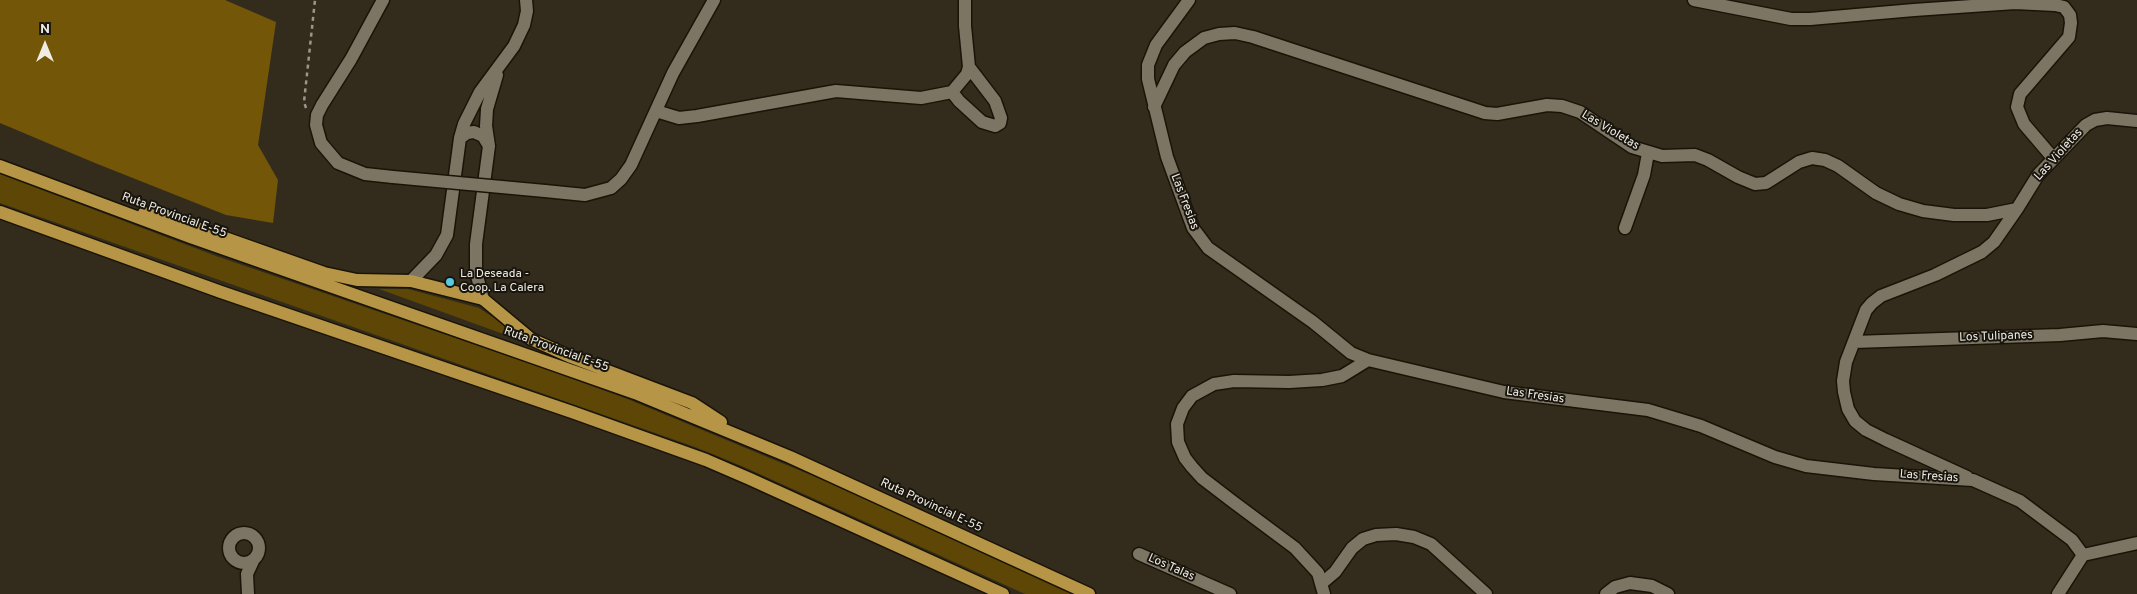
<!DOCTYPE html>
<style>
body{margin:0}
#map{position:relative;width:2137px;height:594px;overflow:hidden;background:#332c1d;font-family:Overpass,sans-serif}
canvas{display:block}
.north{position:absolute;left:20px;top:20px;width:50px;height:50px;-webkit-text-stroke:4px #18150e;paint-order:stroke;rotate:0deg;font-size:14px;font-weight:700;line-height:20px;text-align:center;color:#f0ece3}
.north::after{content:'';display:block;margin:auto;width:18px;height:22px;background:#f0ece3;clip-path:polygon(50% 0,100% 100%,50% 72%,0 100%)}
</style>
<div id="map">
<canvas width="2137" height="594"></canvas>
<div class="north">N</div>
</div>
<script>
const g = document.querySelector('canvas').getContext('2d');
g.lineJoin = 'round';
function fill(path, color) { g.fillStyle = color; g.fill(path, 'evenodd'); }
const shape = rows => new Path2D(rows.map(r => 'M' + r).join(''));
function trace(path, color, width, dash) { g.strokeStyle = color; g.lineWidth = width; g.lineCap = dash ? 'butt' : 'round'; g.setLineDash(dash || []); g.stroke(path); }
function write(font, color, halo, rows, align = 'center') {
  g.font = font + ' Overpass,sans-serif'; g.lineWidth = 4; g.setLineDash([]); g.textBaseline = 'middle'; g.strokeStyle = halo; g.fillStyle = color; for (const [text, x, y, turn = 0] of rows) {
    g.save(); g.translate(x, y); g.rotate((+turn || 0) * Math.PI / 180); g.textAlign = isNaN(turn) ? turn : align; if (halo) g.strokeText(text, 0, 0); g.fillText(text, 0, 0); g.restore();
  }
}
const green = shape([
 [0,174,216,256,537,366,630,400,818,478,1076,594,1025,594,744,467,695,447,0,203],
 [379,289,408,289,479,308,502,323,510,333,506,335]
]);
const forest = shape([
 [0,0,225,0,276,22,258,145,278,180,273,223,226,215,95,163,0,123]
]);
const path = shape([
 [306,108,304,102,315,0]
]);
const minor = shape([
 [383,0,351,59,322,105,317,115,316,125,321,143,338,163,365,174,393,177],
 [1189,0,1156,45,1148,65,1148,79,1167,157,1193,228,1208,248,1313,322,1351,353,1368,360,1504,392,1648,410,1701,426,1775,457,1806,466,1874,474,1973,480,2020,501,2072,540,2083,555,2137,543],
 [1694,0,1791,19,1810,19,1914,10,2015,3,2055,5,2064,7,2070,15,2071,23,2069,37,2020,94,2017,107,2024,124,2053,158],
 [952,92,959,101,982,122,995,126,1000,123,1001,118,995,101,969,67],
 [1154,107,1174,65,1185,52,1204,38,1219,34,1235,33,1253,37,1485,113,1497,114,1547,105,1562,106,1580,112,1632,147,1662,156,1695,155,1708,160,1738,177,1755,184,1766,183,1799,162,1812,158,1825,160,1838,166,1876,193,1899,204,1923,211,1954,215,1987,215,2017,209,2038,175,2086,125,2095,120,2107,118,2137,121],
 [656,111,679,118,697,116,836,91,921,98,952,92,967,74,969,67,965,26,965,0],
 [460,138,467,133,474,132,483,136,489,146],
 [545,191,585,195,611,188,621,179,631,165,673,73,714,0],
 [1625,228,1644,175,1648,153],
 [411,281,436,255,447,235,460,138,464,124,480,92,514,46,524,25,527,11,526,0],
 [483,299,476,272,476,244,489,146,486,126,487,109,497,75],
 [1854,342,2060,335,2103,331,2137,334],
 [1967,477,1886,440,1866,430,1855,421,1848,409,1844,392,1843,381,1846,362,1866,310,1872,303,1881,296,1935,275,1982,252,1994,242,2017,209],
 '229 548a15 15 0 1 1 30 0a15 15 0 1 1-30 0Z',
 [1139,554,1230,594],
 [1322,583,1335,572,1352,548,1363,539,1376,535,1396,534,1414,537,1431,544,1486,594],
 [248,594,247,574,253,561],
 [1324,594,1318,573,1295,548,1232,501,1202,478,1192,467,1185,458,1178,442,1177,424,1183,408,1192,396,1214,384,1234,381,1289,382,1322,380,1342,376,1368,360],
 [1606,594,1615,587,1630,583,1652,586,1668,594],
 [2058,594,2083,555]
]);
const primary = shape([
 [0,166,190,237,635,393,790,457,1089,594],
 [0,212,221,292,572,412,706,460,750,479,1003,594],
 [144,213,171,219,324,273,357,280,411,281,483,299,531,339,571,357,692,403,721,422]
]);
const minorBridge = shape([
 [393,177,545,191]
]);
const markers = [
 [450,282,5,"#55cae0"]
];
const streetNames = [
 ["Las Violetas",1610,131,31],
 ["Las Violetas",2059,155,-48],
 ["Las Fresias",1184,202,69],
 ["Ruta Provincial E-55",174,216,20],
 ["Los Tulipanes",1996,337,-2],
 ["Ruta Provincial E-55",556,350,20],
 ["Las Fresias",1535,396,8],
 ["Las Fresias",1929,477,4],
 ["Ruta Provincial E-55",931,506,25],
 ["Los Talas",1171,568,24]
];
const poiNames = [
 ["La Deseada -",460,275],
 ["Coop. La Calera",460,289]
];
fill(green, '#5d4606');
fill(forest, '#735607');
trace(minor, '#1a1407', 15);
trace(primary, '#1a1407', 15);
trace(path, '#9b968a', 2.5, [4, 4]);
trace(minor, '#7c7564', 12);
trace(primary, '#b69546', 12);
trace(minorBridge, '#1a1407', 15, []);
trace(minorBridge, '#7c7564', 12);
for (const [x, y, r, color] of markers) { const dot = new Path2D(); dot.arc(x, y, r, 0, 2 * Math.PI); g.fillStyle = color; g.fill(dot); trace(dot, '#18150e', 2); }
write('12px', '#f0ece3', '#18150e', streetNames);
write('12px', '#f0ece3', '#18150e', poiNames, 'left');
</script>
